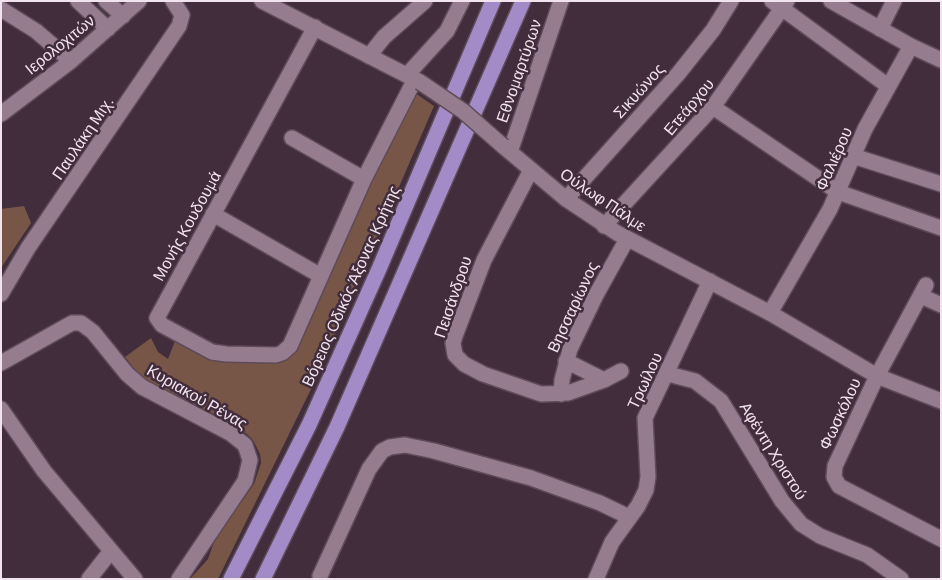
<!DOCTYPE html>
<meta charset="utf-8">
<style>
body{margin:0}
#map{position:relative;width:942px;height:580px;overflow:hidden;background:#422d3d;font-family:Barlow,sans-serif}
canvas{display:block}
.frame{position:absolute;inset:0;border:2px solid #f2e4ee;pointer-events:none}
</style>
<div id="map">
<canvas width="942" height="580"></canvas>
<div class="frame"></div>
</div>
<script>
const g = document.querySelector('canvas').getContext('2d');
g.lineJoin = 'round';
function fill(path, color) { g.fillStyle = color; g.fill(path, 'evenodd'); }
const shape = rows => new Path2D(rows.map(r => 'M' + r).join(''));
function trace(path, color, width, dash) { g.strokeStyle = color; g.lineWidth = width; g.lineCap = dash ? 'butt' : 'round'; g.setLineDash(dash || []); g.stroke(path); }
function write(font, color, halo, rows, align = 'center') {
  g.font = font + ' Barlow,sans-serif'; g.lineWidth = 5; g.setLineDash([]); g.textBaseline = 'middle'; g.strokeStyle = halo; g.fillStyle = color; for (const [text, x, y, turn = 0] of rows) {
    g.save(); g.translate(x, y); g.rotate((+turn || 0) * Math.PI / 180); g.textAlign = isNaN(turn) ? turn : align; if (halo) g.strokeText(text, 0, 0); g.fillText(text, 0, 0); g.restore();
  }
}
const green = shape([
 [415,93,434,106,315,381,218,579,190,579,208,559,215,539,254,484,261,463,260,454,253,440,247,434,218,416,152,384,141,377,125,357,151,338,158,352,168,359,175,341,277,359,369,186],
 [24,206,31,223,1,268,1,209]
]);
const minor = shape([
 [78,1,108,29],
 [106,1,123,16],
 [772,1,888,86],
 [831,1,911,46],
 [1,9,36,31,71,61],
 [315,27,157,318,162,325,212,352,226,354,276,355,282,353,290,346,364,179,415,79],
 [880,29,894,1],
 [369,56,384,37,425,1],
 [407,75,447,31,462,1],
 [713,107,838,192,941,228],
 [1,114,71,61,139,1],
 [292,138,364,179],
 [853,156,941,184],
 [531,170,484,260,455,336,453,343,455,355,464,364,483,374,541,394,568,393,604,380,621,371],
 [566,199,678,74,713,30,731,1],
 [213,214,321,276],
 [604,226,713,107,787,1],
 [926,285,877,376,835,466,834,477,839,486,941,539],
 [1,294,28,248,179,26,182,15,173,1],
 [921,296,941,305],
 [770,313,830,209,865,129,911,46,941,60],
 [566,361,604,380],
 [1,363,72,323,81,323,93,332,127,374,142,387,230,433,245,445,250,460,245,481,179,579],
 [668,374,695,381,721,401,782,501,801,524,820,536,867,555,901,579],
 [561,394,562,380,570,349,596,295,627,239],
 [1,409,44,471,135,579],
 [320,576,369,469,382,451,390,447,405,445,434,451,531,478,600,503,629,517],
 [89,579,111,551],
 [596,579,612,542,638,506,646,490,648,477,645,418,710,281]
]);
const tertiary = shape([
 [262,1,420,82],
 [503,146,566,199,617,233,770,313,877,376,941,401],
 [510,152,561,1]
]);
const motorway = shape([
 [231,579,309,425,379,269,493,1],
 [263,579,337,427,523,1]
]);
const tertiaryBridge = shape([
 [420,82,463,111,503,146]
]);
const streetNames = [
 ["Ιερολοχιτών",60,45,-39],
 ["Εθνομαρτύρων",519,71,-71],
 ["Σικυώνος",639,91,-48],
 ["Ετεάρχου",689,107,-50],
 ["Παυλάκη Μιχ.",83,138,-56],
 ["Φαλιέρου",834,159,-66],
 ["Ούλωφ Πάλμε",603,200,34],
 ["Μονής Κουδουμά",187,226,-61],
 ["Βόρειος Οδικός Άξονας Κρήτης",351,286,-66],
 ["Πεισάνδρου",453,297,-71],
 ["Βησσαρίωνος",573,307,-65],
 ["Τρωίλου",645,381,-65],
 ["Κυριακού Ρένας",197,397,30],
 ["Φωσκόλου",840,414,-65],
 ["Αφέντη Χριστού",773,451,58]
];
fill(green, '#785647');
trace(minor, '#5d4b59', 18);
trace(tertiary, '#5d4b59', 18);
trace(motorway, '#5d4b59', 18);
trace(minor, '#957c8e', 15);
trace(tertiary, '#957c8e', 15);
trace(motorway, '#a38bc8', 15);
trace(tertiaryBridge, '#5d4b59', 18, []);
trace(tertiaryBridge, '#957c8e', 15);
write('16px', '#f2e4ee', '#422d3d', streetNames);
</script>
